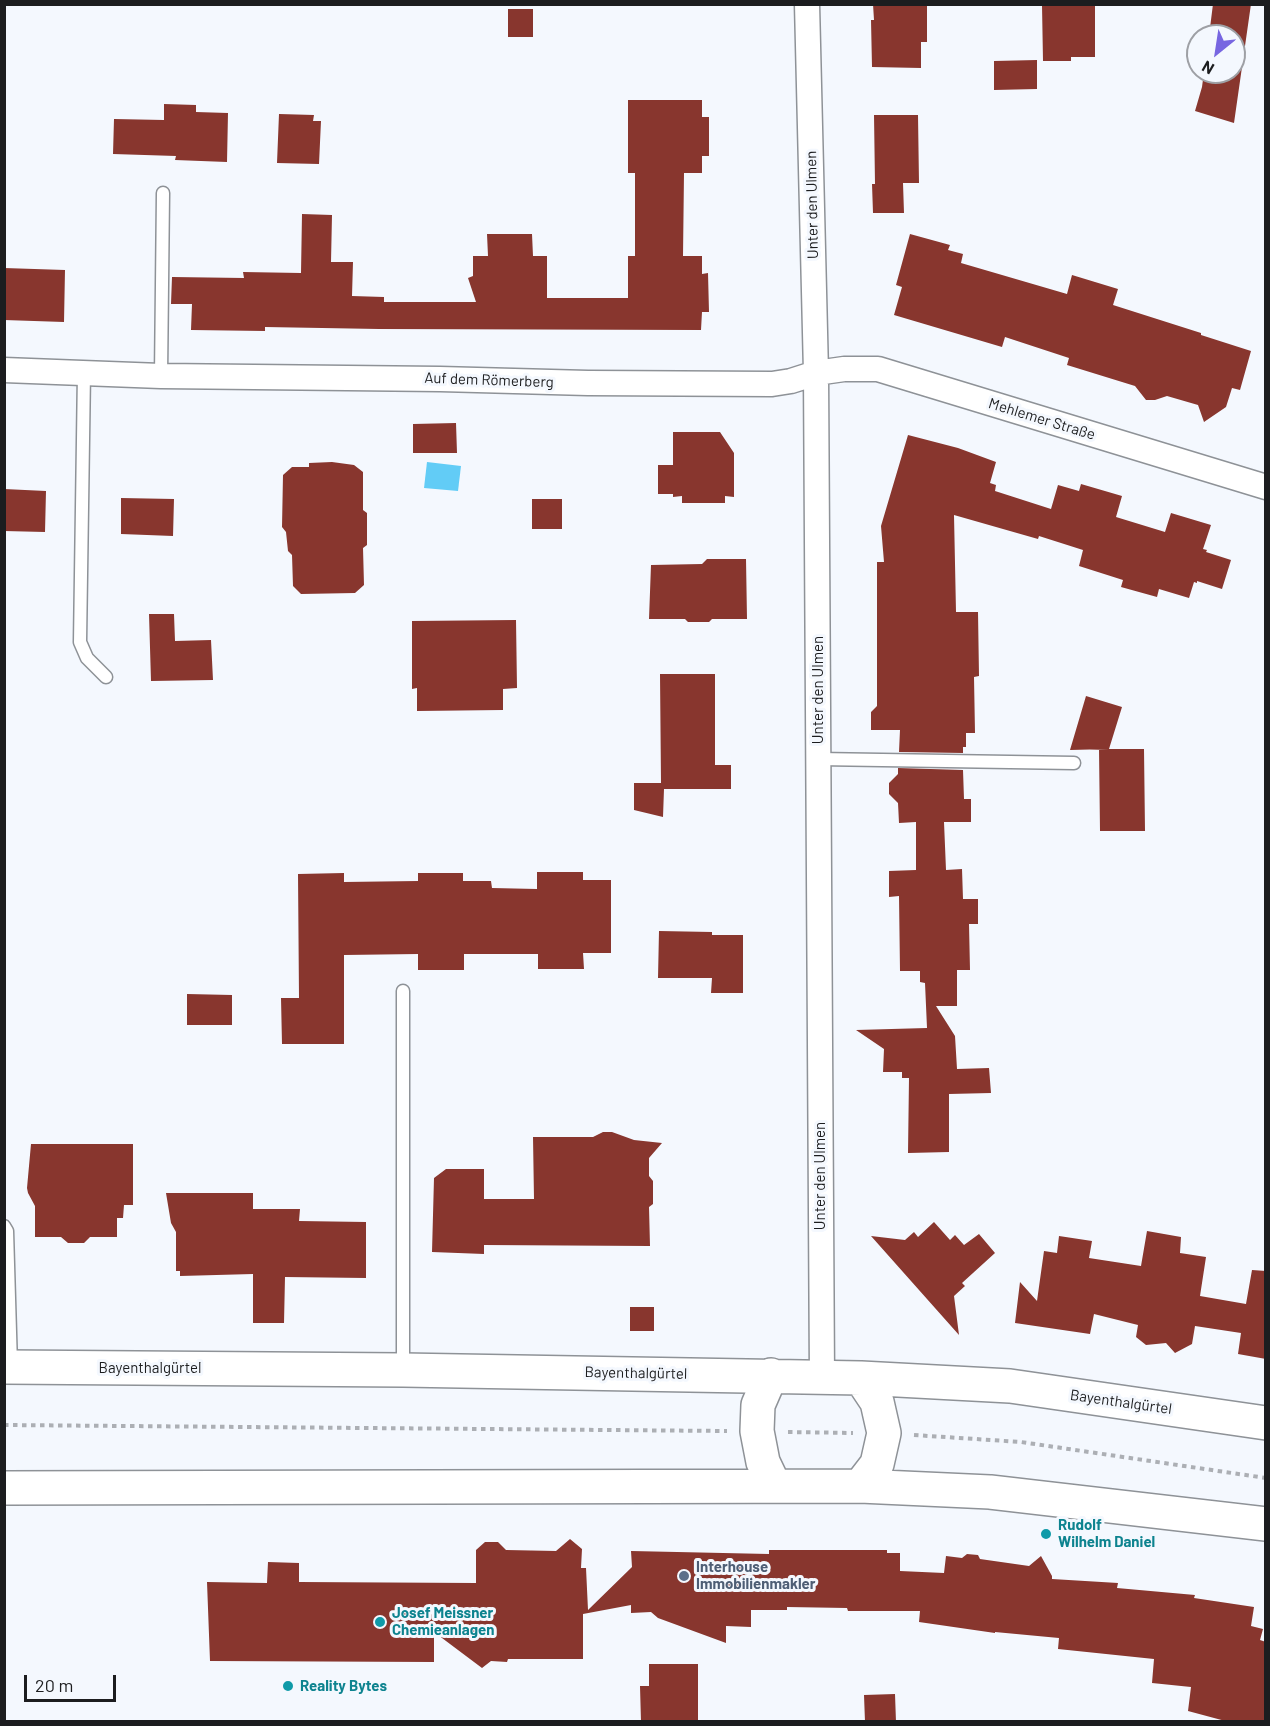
<!DOCTYPE html>
<meta charset="utf-8">
<style>
body{margin:0}
#map{position:relative;width:1270px;height:1726px;overflow:hidden;background:#f4f8fe;font-family:Barlow,sans-serif}
canvas{display:block}
.frame{position:absolute;inset:0;border:6px solid #1c1d1f;pointer-events:none}
.north{position:absolute;left:1186px;top:24px;width:60px;height:60px;box-sizing:border-box;background:#f4f8fe;border:2px solid #9ea0a5;border-radius:50%;rotate:210deg;font-size:16px;font-weight:700;line-height:24px;text-align:center;color:#1c1d1f}
.north::after{content:'';display:block;margin:auto;width:21px;height:27px;background:#7766e1;clip-path:polygon(50% 0,100% 100%,50% 72%,0 100%)}
.scale{position:absolute;left:24px;top:1675px;width:92px;height:27px;box-sizing:border-box;border:3px solid #1c1d1f;border-top:0;padding-left:8px;font-size:18px;line-height:21px;white-space:nowrap;color:#1c1d1f;-webkit-text-stroke:4px #f4f8fe;paint-order:stroke}
</style>
<div id="map">
<canvas width="1270" height="1726"></canvas>
<div class="frame"></div>
<div class="north">N</div>
<div class="scale">20 m</div>
</div>
<script>
const g = document.querySelector('canvas').getContext('2d');
g.lineJoin = 'round';
function fill(path, color) { g.fillStyle = color; g.fill(path, 'evenodd'); }
const shape = rows => new Path2D(rows.map(r => 'M' + r).join(''));
function trace(path, color, width, dash) { g.strokeStyle = color; g.lineWidth = width; g.lineCap = dash ? 'butt' : 'round'; g.setLineDash(dash || []); g.stroke(path); }
function write(font, color, halo, rows, align = 'center') {
  g.font = font + ' Barlow,sans-serif'; g.lineWidth = 6; g.setLineDash([]); g.textBaseline = 'middle'; g.strokeStyle = halo; g.fillStyle = color; for (const [text, x, y, turn = 0] of rows) {
    g.save(); g.translate(x, y); g.rotate((+turn || 0) * Math.PI / 180); g.textAlign = isNaN(turn) ? turn : align; if (halo) g.strokeText(text, 0, 0); g.fillText(text, 0, 0); g.restore();
  }
}
const water = shape([
 [427,462,461,466,458,491,424,488]
]);
const building = shape([
 [873,4,927,4,927,42,921,42,921,68,872,67,871,20,874,20],
 [1213,4,1251,4,1234,123,1195,111,1202,87,1204,72,1234,72,1234,36,1209,36],
 [1042,5,1095,5,1095,57,1071,57,1071,61,1043,61],
 [508,9,533,9,533,37,508,37],
 [1037,60,1037,89,994,90,994,61],
 [628,100,702,100,702,117,709,117,709,156,702,156,702,173,684,173,683,256,702,256,702,274,708,273,709,312,702,312,701,330,379,329,265,327,265,331,191,330,192,304,171,304,172,277,244,278,243,272,301,273,302,214,332,215,331,262,353,262,352,296,384,297,384,302,476,302,468,278,473,276,473,256,488,256,487,234,532,234,533,256,547,256,547,298,628,298,628,256,635,256,635,173,628,173],
 [164,104,196,105,196,112,228,113,227,162,175,160,176,156,113,154,114,119,164,120],
 [279,114,314,115,313,121,321,121,319,164,277,163],
 [874,115,918,115,919,183,903,183,904,213,873,213,872,184,875,184],
 [910,234,950,245,948,250,963,254,961,263,1067,294,1072,275,1118,289,1113,305,1201,333,1201,335,1251,351,1240,390,1232,388,1226,407,1204,422,1198,405,1167,396,1155,400,1146,400,1135,386,1067,365,1069,358,1005,337,1002,347,894,315,902,287,896,285],
 [4,268,65,270,64,322,4,320],
 [456,423,457,453,413,453,413,424],
 [673,432,720,432,734,453,734,497,725,496,725,503,682,503,682,496,673,497,673,494,658,494,658,465,673,465],
 [908,435,958,448,996,462,990,483,996,485,995,491,1051,509,1058,485,1079,491,1081,484,1122,496,1116,517,1165,532,1171,513,1211,525,1203,549,1207,550,1206,552,1231,560,1222,589,1197,581,1197,583,1194,582,1189,598,1159,589,1157,597,1121,587,1123,580,1079,566,1083,550,1039,536,1038,539,954,515,956,612,978,612,979,676,974,677,975,733,966,733,966,747,963,747,963,753,899,752,900,730,871,730,871,712,877,706,877,562,884,562,881,526],
 [332,462,354,465,363,472,363,510,367,513,367,545,363,548,364,585,355,593,301,594,293,586,292,555,288,551,286,532,282,527,283,475,292,467,309,467,309,463],
 [4,489,46,491,45,532,4,531],
 [121,498,174,499,173,536,121,534],
 [532,499,562,499,562,529,532,529],
 [707,559,746,559,747,619,712,619,709,622,688,622,685,619,649,619,651,565,702,564],
 [149,614,174,614,175,641,211,640,213,680,151,681],
 [516,620,517,688,503,689,503,710,417,711,417,688,412,689,412,621],
 [660,674,715,674,715,765,731,765,731,789,664,789,663,817,634,810,634,783,661,783],
 [1086,696,1122,707,1109,749,1070,750],
 [1099,749,1144,749,1145,831,1100,831],
 [898,768,963,770,964,799,971,799,971,822,944,822,946,870,962,869,963,899,978,899,978,924,969,924,970,970,957,970,957,1006,936,1006,955,1036,957,1069,989,1068,991,1093,949,1094,949,1152,908,1153,909,1078,902,1078,902,1072,883,1072,884,1049,856,1030,927,1028,925,983,920,982,920,971,900,971,899,896,889,897,889,871,916,870,916,822,899,823,898,803,889,794,889,783,898,774],
 [537,872,583,872,583,880,611,880,611,953,583,953,584,969,538,969,538,954,464,954,464,970,418,970,418,954,344,955,344,1044,282,1044,281,998,299,998,298,874,344,873,344,882,418,881,418,873,463,873,463,881,491,881,492,888,537,889],
 [659,931,712,932,712,935,743,935,743,993,711,993,712,978,658,978],
 [187,994,232,995,232,1025,187,1025],
 [603,1132,612,1132,634,1140,662,1143,649,1158,649,1176,653,1181,653,1204,649,1207,650,1246,484,1245,484,1254,432,1252,434,1178,446,1169,484,1169,484,1199,534,1199,533,1137,593,1137],
 [31,1144,133,1144,133,1205,124,1205,123,1218,117,1218,117,1237,90,1237,84,1243,68,1243,61,1237,35,1237,35,1206,28,1193,27,1188],
 [166,1193,253,1193,253,1209,300,1209,299,1221,366,1222,366,1278,285,1277,284,1323,253,1323,253,1274,180,1276,180,1271,176,1271,176,1232,171,1223],
 [934,1222,950,1240,955,1235,964,1245,979,1234,995,1253,962,1283,965,1286,954,1296,959,1335,871,1236,905,1240,914,1232,918,1237],
 [1147,1231,1181,1237,1180,1253,1206,1257,1200,1296,1246,1304,1252,1270,1266,1271,1266,1359,1238,1354,1241,1333,1195,1326,1192,1344,1175,1353,1166,1343,1146,1345,1136,1337,1138,1325,1094,1314,1090,1334,1015,1323,1020,1282,1037,1301,1044,1251,1057,1253,1059,1236,1092,1241,1089,1258,1141,1266],
 [630,1307,654,1307,654,1331,630,1331],
 [570,1539,582,1549,581,1568,586,1568,588,1610,632,1567,631,1551,769,1554,769,1550,887,1550,887,1553,900,1553,900,1571,944,1573,946,1556,962,1558,967,1554,978,1555,980,1559,1029,1566,1041,1556,1052,1576,1052,1579,1118,1583,1117,1588,1195,1595,1194,1598,1254,1607,1251,1626,1263,1629,1260,1640,1266,1642,1266,1722,1229,1722,1188,1711,1191,1687,1152,1683,1154,1659,1058,1649,1059,1638,995,1632,995,1633,919,1622,920,1611,848,1611,847,1608,787,1607,787,1610,751,1610,751,1627,726,1626,726,1643,658,1618,651,1612,631,1613,631,1605,583,1614,583,1659,508,1659,507,1662,491,1661,482,1668,434,1632,434,1662,210,1661,207,1582,267,1583,268,1562,299,1563,299,1582,476,1583,476,1550,485,1542,498,1542,506,1550,556,1551],
 [649,1664,698,1664,698,1722,641,1722,640,1686,649,1686],
 [895,1694,896,1722,865,1722,864,1695]
]);
const path = shape([
 [4,1425,727,1431],
 [788,1432,853,1433],
 [914,1435,1021,1442,1266,1478]
]);
const lane = shape([
 [84,372,80,642,87,658,106,677],
 [161,376,163,193],
 [818,759,1074,763],
 [4,1226,7,1231,11,1366],
 [403,1368,403,991]
]);
const street = shape([
 [807,4,816,373,822,1377],
 [4,370,161,376,440,379,588,383,772,384,791,381,816,373,844,369,878,369,1266,487]
]);
const secondary = shape([
 [4,1367,403,1370,861,1378,1010,1386,1266,1423],
 [771,1375,758,1405,757,1431,763,1462,774,1485],
 [860,1486,877,1464,884,1433,877,1402,861,1378],
 [4,1488,860,1486,990,1492,1266,1524]
]);
const markers = [
 [1046,1534,6,"#0f9aa8"],
 [684,1576,6,"#5c6f8a"],
 [380,1622,6,"#0f9aa8"],
 [288,1686,6,"#0f9aa8"]
];
const streetNames = [
 ["Unter den Ulmen",812,205,-91],
 ["Auf dem Römerberg",489,380,2],
 ["Mehlemer Straße",1042,419,17],
 ["Unter den Ulmen",818,690,-90],
 ["Unter den Ulmen",820,1176,-90],
 ["Bayenthalgürtel",150,1368],
 ["Bayenthalgürtel",636,1373,1],
 ["Bayenthalgürtel",1121,1402,8]
];
const cultureNames = [
 ["Rudolf",1058,1525],
 ["Wilhelm Daniel",1058,1542],
 ["Josef Meissner",392,1613],
 ["Chemieanlagen",392,1630],
 ["Reality Bytes",300,1686]
];
const serviceNames = [
 ["Interhouse",696,1567],
 ["Immobilienmakler",696,1584]
];
fill(water, '#62ccf6');
fill(building, '#88362e');
trace(lane, '#8e9297', 15);
trace(street, '#8e9297', 27);
trace(secondary, '#8e9297', 36);
trace(path, '#acafb4', 4, [4.5, 4.5]);
trace(lane, '#fff', 12);
trace(street, '#fff', 24);
trace(secondary, '#fff', 33);
for (const [x, y, r, color] of markers) { const dot = new Path2D(); dot.arc(x, y, r, 0, 2 * Math.PI); g.fillStyle = color; g.fill(dot); trace(dot, '#f4f8fe', 2); }
write('15px', '#1c1d1f', '#f4f8fe', streetNames);
write('bold 15px', '#0d838f', '#f4f8fe', cultureNames, 'left');
write('bold 15px', '#4e5e75', '#f4f8fe', serviceNames, 'left');
</script>
